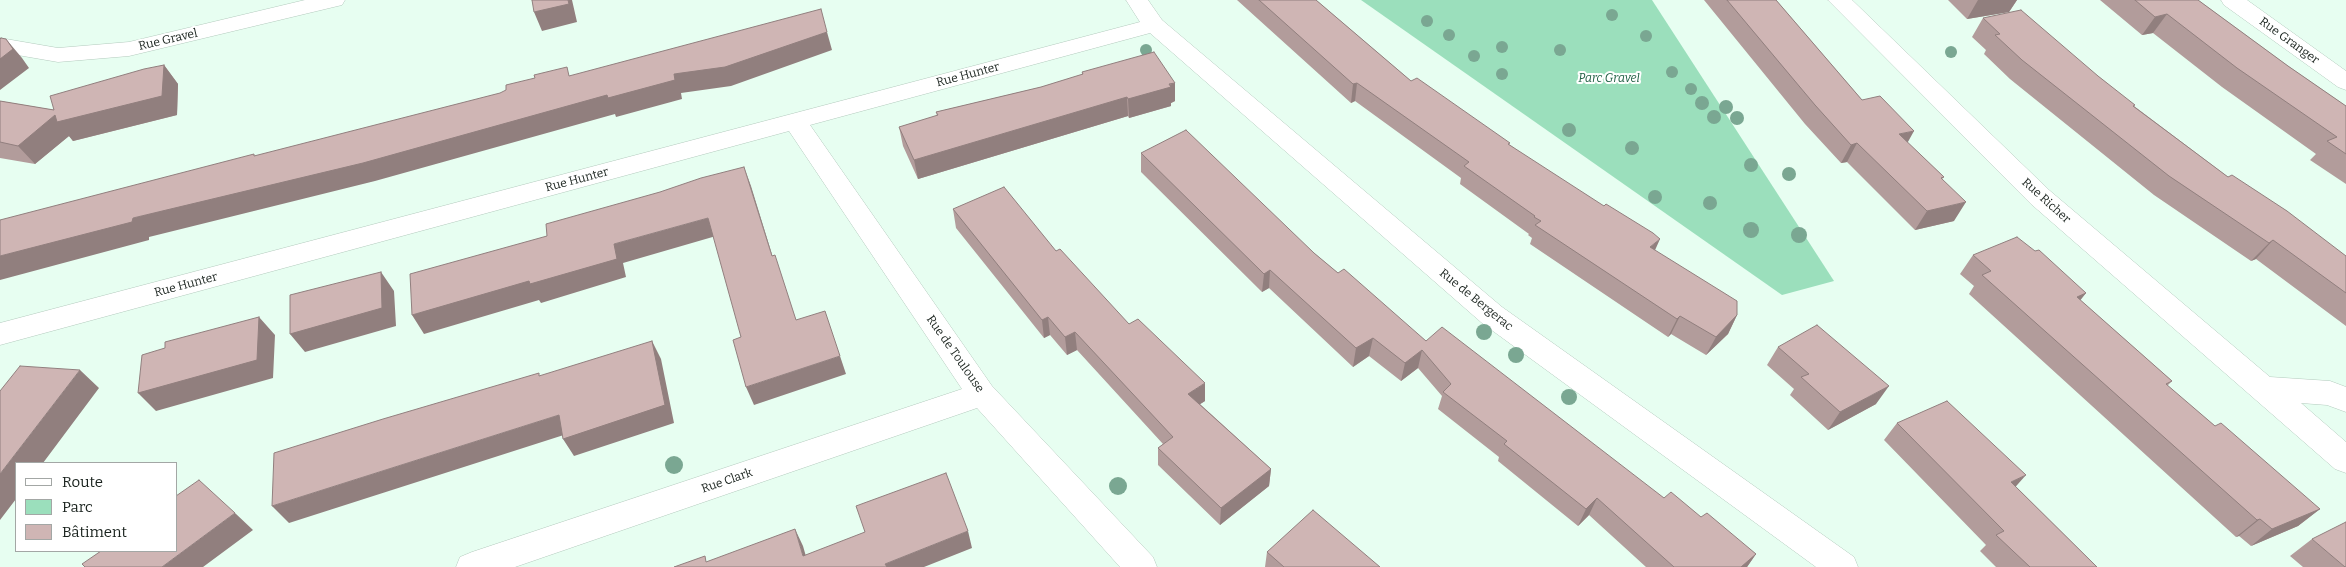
<!DOCTYPE html>
<meta charset="utf-8">
<style>
body{margin:0}
#map{position:relative;width:2346px;height:567px;overflow:hidden;background:#e7fef1;font-family:Bitter,serif}
canvas{display:block}
.legend{position:absolute;left:15px;top:462px;width:162px;height:90px;box-sizing:border-box;background:#fff;border:1px solid #a3a7a5;margin:0;padding:6px 9px;list-style:none;font-size:15px;color:#19221d}
.legend li{display:flex;align-items:center;gap:10px;height:25px}
.legend b{width:25px;border:1px solid #a3a7a5}
</style>
<div id="map">
<canvas width="2346" height="567"></canvas>
<ul class="legend">
<li><b style="height:6px;background:#fff"></b>Route</li>
<li><b style="height:14px;background:#9bdfbc"></b>Parc</li>
<li><b style="height:14px;background:#cfb5b4"></b>Bâtiment</li>
</ul>
</div>
<script>
const g = document.querySelector('canvas').getContext('2d');
g.lineJoin = 'round';
function fill(path, color) { g.fillStyle = color; g.fill(path, 'evenodd'); }
const shape = rows => new Path2D(rows.map(r => 'M' + r).join(''));
function trace(path, color, width, dash) { g.strokeStyle = color; g.lineWidth = width; g.lineCap = dash ? 'butt' : 'round'; g.setLineDash(dash || []); g.stroke(path); }
function write(font, color, halo, rows, align = 'center') {
  g.font = font + ' Bitter,serif'; g.lineWidth = 4; g.setLineDash([]); g.textBaseline = 'middle'; g.strokeStyle = halo; g.fillStyle = color; for (const [text, x, y, turn = 0] of rows) {
    g.save(); g.translate(x, y); g.rotate((+turn || 0) * Math.PI / 180); g.textAlign = isNaN(turn) ? turn : align; if (halo) g.strokeText(text, 0, 0); g.fillText(text, 0, 0); g.restore();
  }
}
const green = shape([
 [1361,0,1652,0,1834,281,1782,295]
]);
const minor = shape([
 [305,0,345,0,342,5,129,56,58,62,0,52,0,38,58,48,129,42,305,0],
 [1126,0,1148,0,1162,20,1502,307,1854,557,1858,567,1816,567,1482,323,1150,33,810,125,992,386,1153,557,1157,567,1120,567,977,408,515,567,456,567,460,557,472,552,962,389,789,131,0,345,0,323,1140,22,1126,0],
 [1828,0,1852,0,2049,190,2270,377,2330,381,2346,387,2346,412,2327,405,2301,403,2346,442,2346,473,2335,469,2031,204,1828,0],
 [2221,0,2247,0,2346,71,2346,90,2338,87,2224,5,2221,0]
]);
const trees = [
 [1612,15,6],
 [1427,21,6],
 [1449,35,6],
 [1646,36,6],
 [1502,47,6],
 [1146,50,6],
 [1560,50,6],
 [1951,52,6],
 [1474,56,6],
 [1672,72,6],
 [1502,74,6],
 [1691,89,6],
 [1702,103,7],
 [1726,107,7],
 [1714,117,7],
 [1737,118,7],
 [1569,130,7],
 [1632,148,7],
 [1751,165,7],
 [1789,174,7],
 [1655,197,7],
 [1710,203,7],
 [1751,230,8],
 [1799,235,8],
 [1484,332,8],
 [1516,355,8],
 [1569,397,8],
 [674,465,9],
 [1118,486,9]
];
const wall = shape([
 [1237,0,1316,0,1411,81,1510,145,1655,251,1737,315,1728,334,1706,355,1671,334,1668,337,1530,244,1532,238,1528,235,1529,234,1460,184,1461,178,1355,101,1351,103],
 [1704,0,1776,0,1862,100,1944,177,1942,179,1954,221,1915,230,1847,162,1841,163,1805,124],
 [1948,0,2017,0,2009,12,1967,19],
 [2100,0,2198,0,2288,66,2346,106,2346,184,2310,160,2316,154,2222,87,2153,33,2142,35],
 [1983,18,2098,76,2134,106,2228,177,2346,256,2346,326,2256,259,2251,261,2154,195,2010,79,1984,54,1986,50,1972,37],
 [164,65,178,84,177,115,73,141,69,136,35,164,0,158,0,101,54,110],
 [1082,72,1175,83,1175,101,1171,103,1171,106,1129,118,1128,116,918,179,903,146,899,127,937,116,936,112,1041,87,1082,75],
 [1141,153,1314,253,1338,273,1426,341,1664,498,1701,517,1756,554,1747,567,1646,567,1589,515,1578,526,1498,461,1499,457,1438,409,1442,396,1418,368,1401,381,1369,356,1353,367,1269,288,1262,292,1141,172],
 [953,209,1056,251,1205,401,1200,404,1271,469,1269,486,1220,525,1158,465,1158,448,1163,444,1077,350,1067,355,1050,335,1044,338,956,228],
 [1973,255,2086,293,2080,300,2172,381,2167,386,2215,426,2320,509,2298,526,2251,546,2239,536,2236,537,1969,294,1974,286,1960,274],
 [1778,347,1876,404,1828,430,1790,395,1794,389,1767,365],
 [1897,423,2015,486,2097,567,1996,567,1980,551,1986,545,1884,440],
 [2312,539,2346,567,2303,567,2290,556],
 [1267,552,1380,567,1265,567]
]);
const shadedWall = shape([
 [568,0,572,0,577,22,542,31,534,12],
 [1978,0,2017,0,2009,12,1967,19],
 [2167,14,2153,33,2142,35,2155,17],
 [827,32,832,50,731,86,681,93,682,99,616,117,615,114,375,181,149,237,149,240,0,280,0,256,133,218,674,74],
 [6,39,22,58,29,68,0,90,0,59],
 [164,65,178,84,177,115,73,141,69,136,35,164,18,146,55,115],
 [1175,83,1175,101,1171,103,1171,106,1129,118,1128,99],
 [1357,83,1355,101,1351,103,1353,84],
 [1127,97,1128,116,918,179,914,160],
 [1914,131,1904,149,1899,134],
 [1857,143,1847,162,1841,163,1851,145],
 [744,167,751,186,778,274,772,256],
 [1966,202,1954,221,1915,230,1927,211],
 [708,218,716,236,623,263,626,277,541,303,539,300,424,334,412,315,614,244],
 [1660,239,1652,257,1650,247],
 [2273,240,2256,259,2251,261,2269,243],
 [1270,270,1269,288,1262,292,1264,274],
 [381,272,394,291,396,326,305,352,290,334],
 [2086,293,2071,312,2077,297],
 [1737,315,1728,334,1706,355,1716,337],
 [1680,316,1671,334,1668,337,1677,319],
 [259,317,275,335,273,378,156,411,138,393],
 [1048,317,1050,335,1044,338,1042,320],
 [1075,332,1077,350,1067,355,1065,337],
 [1373,338,1369,356,1353,367,1356,348],
 [652,341,661,359,674,423,574,456,563,439],
 [1422,350,1418,368,1401,381,1405,363],
 [840,356,846,374,754,405,746,387],
 [80,370,99,388,43,463,16,463,16,499,0,520,0,474],
 [1205,383,1205,401,1188,412,1188,394],
 [1889,386,1876,404,1828,430,1840,412],
 [559,415,570,433,289,523,272,506],
 [1271,469,1269,486,1220,525,1221,508],
 [2026,475,2010,493,2011,482],
 [1597,498,1589,515,1578,526,1586,509],
 [2320,509,2298,526,2251,546,2272,529],
 [235,513,253,530,203,567,162,567],
 [2260,519,2239,536,2236,537,2257,520],
 [795,529,803,546,809,567,803,556],
 [968,531,972,548,924,567,886,567,885,564],
 [1756,554,1747,567,1741,567]
]);
const building = shape([
 [532,0,568,0,569,4,534,12,532,0],
 [1259,0,1316,0,1411,81,1417,78,1510,143,1508,144,1604,206,1606,204,1653,233,1660,239,1650,247,1737,301,1737,315,1716,337,1680,316,1677,319,1535,225,1541,221,1534,217,1535,216,1464,166,1469,162,1357,83,1353,84,1259,0],
 [1727,0,1776,0,1862,100,1880,96,1914,131,1899,134,1944,177,1941,178,1966,202,1927,211,1857,143,1851,145,1815,105,1727,0],
 [2135,0,2198,0,2288,66,2346,106,2346,154,2327,141,2337,137,2237,68,2167,14,2155,17,2135,0],
 [821,9,827,32,725,67,674,74,675,80,608,98,607,95,363,163,133,218,132,222,0,256,0,220,254,154,254,156,500,93,506,90,506,85,535,78,534,75,567,67,569,76,821,9],
 [2021,10,2098,76,2135,105,2133,106,2228,177,2232,175,2287,211,2346,256,2346,293,2273,240,2269,243,2169,176,2022,60,1995,35,2000,34,1983,18,2021,10],
 [1,38,6,39,13,49,0,59,0,39,1,38],
 [1154,52,1175,83,1169,84,1171,87,1128,99,1127,97,914,160,899,127,938,115,936,112,1041,87,1083,74,1082,72,1154,52],
 [164,65,162,96,57,122,55,115,18,146,0,142,0,101,54,110,50,96,144,69,164,65],
 [1186,130,1314,253,1338,273,1344,269,1426,341,1442,327,1664,498,1671,492,1701,517,1707,513,1756,554,1741,567,1674,567,1597,498,1586,509,1504,444,1507,441,1443,392,1451,384,1422,350,1405,363,1373,338,1356,348,1270,270,1264,274,1141,153,1186,130],
 [744,167,772,256,775,255,796,320,825,311,840,356,746,387,733,340,741,337,708,218,614,244,617,259,530,284,529,281,412,315,410,274,547,236,546,224,660,192,701,178,744,167],
 [1004,187,1056,251,1060,249,1129,324,1138,319,1205,383,1188,394,1271,469,1221,508,1158,448,1173,437,1075,332,1065,337,1048,317,1042,320,953,209,1004,187],
 [2017,237,2035,251,2039,250,2086,293,2077,297,2172,381,2166,384,2215,426,2221,423,2320,509,2272,529,2260,519,2257,520,1982,275,1991,271,1973,255,2017,237],
 [381,272,382,308,290,334,290,295,381,272],
 [259,317,257,360,138,393,142,355,165,348,165,342,259,317],
 [1817,325,1889,386,1840,412,1801,377,1809,374,1778,347,1817,325],
 [652,341,665,405,563,439,559,415,272,506,274,453,383,419,539,373,539,376,652,341],
 [20,366,80,370,0,474,0,391,20,366],
 [1947,401,2026,475,2011,482,2097,567,2030,567,1996,535,2004,531,1897,423,1947,401],
 [946,473,968,531,885,564,887,567,674,567,705,556,706,562,795,529,803,556,865,532,856,506,946,473],
 [199,480,235,513,162,567,85,567,82,564,101,551,176,551,176,496,199,480],
 [1313,510,1380,567,1284,567,1267,552,1313,510],
 [2346,522,2346,567,2345,567,2312,539,2346,522]
]);
const streetNames = [
 ["Rue Gravel",168,40,-13],
 ["Rue Granger",2289,41,36],
 ["Rue Hunter",968,75,-15],
 ["Rue Hunter",577,180,-15],
 ["Rue Richer",2046,201,42],
 ["Rue Hunter",186,285,-15],
 ["Rue de Bergerac",1476,300,39],
 ["Rue de Toulouse",955,354,55],
 ["Rue Clark",727,481,-19]
];
const parkNames = [
 ["Parc Gravel",1609,79]
];
fill(green, '#9bdfbc');
trace(minor, '#b3cabd', 1);
fill(minor, '#fff');
g.fillStyle = '#7aa792';
for (const [x, y, r] of trees) { g.beginPath(); g.arc(x, y, r, 0, 2 * Math.PI); g.fill(); }
fill(wall, '#b29c9b');
fill(shadedWall, '#917f7e');
fill(building, '#cfb5b4');
trace(building, '#917f7e', 1);
write('12px', '#19221d', '#fff', streetNames);
write('italic 12px', '#216045', '#fff', parkNames);
</script>
